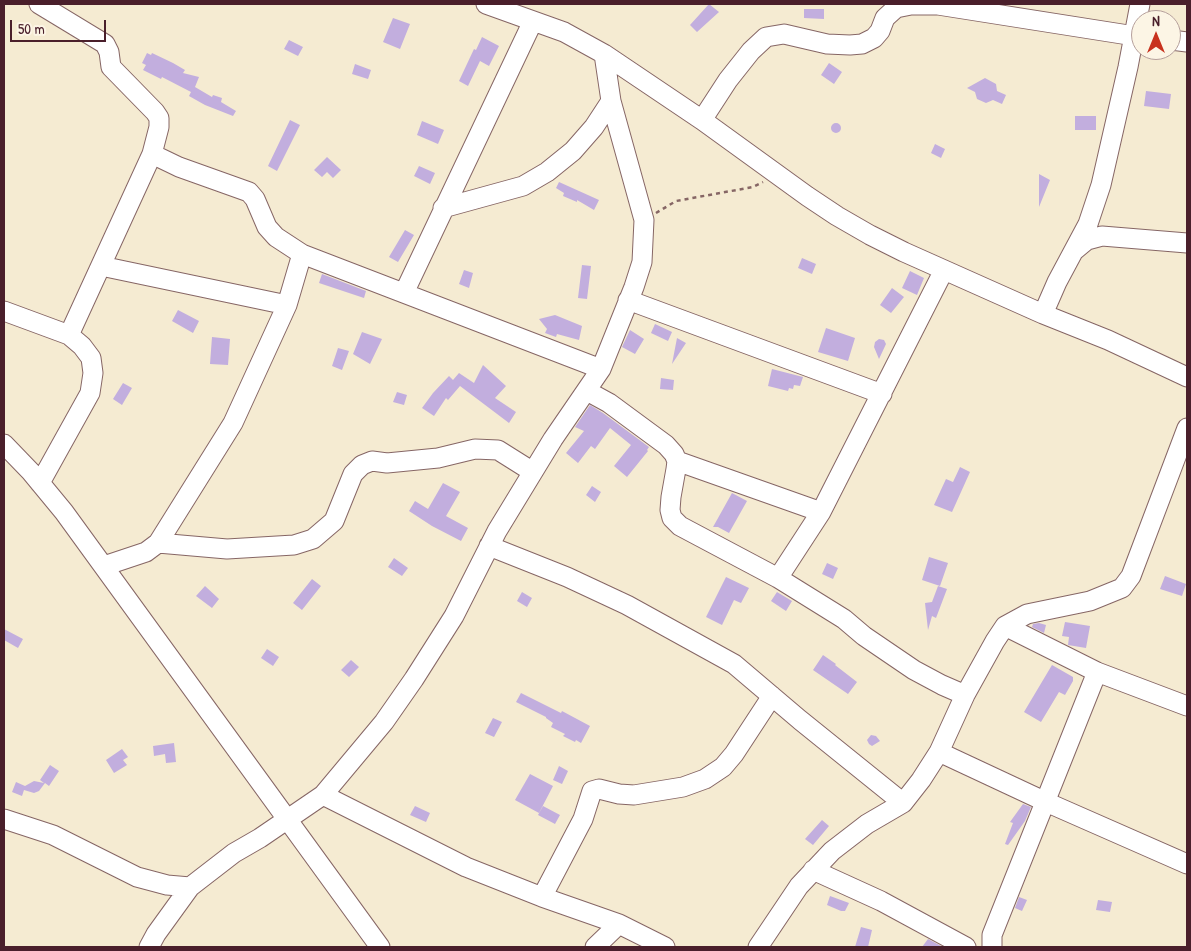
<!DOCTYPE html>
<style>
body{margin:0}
#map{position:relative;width:1191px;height:951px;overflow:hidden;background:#f5ebd2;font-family:"Patrick Hand",sans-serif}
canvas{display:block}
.frame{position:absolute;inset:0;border:5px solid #4a1f2b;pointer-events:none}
.north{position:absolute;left:1131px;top:10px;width:50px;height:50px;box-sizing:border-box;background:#fcf5e5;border:1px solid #b59f9b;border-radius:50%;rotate:0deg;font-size:14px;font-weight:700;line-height:20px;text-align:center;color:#4a1f2b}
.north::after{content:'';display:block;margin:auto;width:18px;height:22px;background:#c8321e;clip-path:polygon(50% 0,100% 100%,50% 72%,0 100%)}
.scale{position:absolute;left:10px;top:20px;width:96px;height:22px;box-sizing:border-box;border:2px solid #4a1f2b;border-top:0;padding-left:6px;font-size:15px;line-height:18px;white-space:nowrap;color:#4a1f2b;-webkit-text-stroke:4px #fcf5e5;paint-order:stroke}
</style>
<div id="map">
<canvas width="1191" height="951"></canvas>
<div class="frame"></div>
<div class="north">N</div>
<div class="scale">50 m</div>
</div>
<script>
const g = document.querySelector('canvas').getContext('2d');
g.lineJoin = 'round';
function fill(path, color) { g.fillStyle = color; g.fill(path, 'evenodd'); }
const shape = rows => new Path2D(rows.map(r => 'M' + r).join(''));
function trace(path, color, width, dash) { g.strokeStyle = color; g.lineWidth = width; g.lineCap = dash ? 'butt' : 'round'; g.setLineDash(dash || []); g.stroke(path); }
const building = shape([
 [709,4,719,12,697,32,690,25],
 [804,9,824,9,824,19,804,18],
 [393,18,410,24,400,49,383,42],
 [482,37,499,46,489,66,480,61,468,86,459,81,474,49,476,50],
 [289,40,303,47,298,56,284,49],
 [147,53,151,55,152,53,173,63,185,70,183,73,199,77,195,87,212,97,213,95,222,98,221,102,236,111,233,116,205,105,189,96,191,92,162,77,161,79,143,70,146,65,142,63],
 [829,63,842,72,834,84,821,75],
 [355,64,371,70,368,79,352,74],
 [985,78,996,84,997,91,1006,95,1002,104,993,100,986,103,977,99,975,92,967,88],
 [1146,91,1171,94,1169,109,1144,106],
 [1075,116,1096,116,1096,130,1075,130],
 [290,120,300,125,277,171,268,166],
 [422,121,444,130,438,144,417,135],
 '831 128a5 5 0 1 1 10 0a5 5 0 1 1-10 0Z',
 [935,144,945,149,941,158,931,153],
 [327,157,341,170,333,178,327,172,322,177,314,170],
 [419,166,435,173,430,184,414,176],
 [1039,174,1050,180,1039,207],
 [559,182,599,200,594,210,577,200,577,202,563,196,564,193,556,188],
 [405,230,414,235,398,262,389,257],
 [802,258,816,264,812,274,798,268],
 [582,265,591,266,587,299,578,298],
 [464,270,473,273,469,288,459,284],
 [910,271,924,278,917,295,902,288],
 [322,274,366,291,364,298,319,283],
 [892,288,904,297,891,313,880,305],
 [178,310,199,321,193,333,172,321],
 [555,315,582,326,579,340,557,334,556,337,545,333,547,329,539,319],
 [655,324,672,332,668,341,651,333],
 [826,328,855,338,848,361,818,352],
 [630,330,644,339,635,354,622,347],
 [362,332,382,339,370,364,353,354],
 [212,337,230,339,228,365,210,364],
 [677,338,686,343,672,364],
 [879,339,884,340,886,344,879,359,874,347,875,342],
 [338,348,349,351,342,370,332,366],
 [483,365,506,386,495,398,516,412,509,423,460,386,448,400,446,398,434,416,422,408,433,393,449,376,453,380,459,373,474,383],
 [772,369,803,377,800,386,794,385,793,389,789,388,788,391,768,386],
 [661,378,674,380,673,390,660,389],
 [123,383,132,388,122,405,113,399],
 [397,392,407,395,404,405,393,402],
 [590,405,603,413,649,447,647,450,648,451,627,477,614,466,631,445,610,428,595,449,591,446,578,463,566,453,584,431,575,427],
 [960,467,970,472,952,512,934,505,946,479,953,482],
 [443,483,460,492,446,516,468,528,461,541,432,526,409,511,415,501,428,509],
 [592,486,601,492,595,502,586,495],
 [732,493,747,501,729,533,718,527,713,527],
 [929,557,948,563,940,586,922,580],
 [394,558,408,568,402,576,388,567],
 [827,563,838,568,833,579,822,574],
 [1165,576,1186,584,1182,596,1160,589],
 [726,577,749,588,741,603,734,600,722,625,706,617],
 [312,579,321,586,302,610,293,603],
 [205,586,219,599,212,608,196,596],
 [938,586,947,589,936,618,932,616,928,630,925,603,932,602],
 [522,592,532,598,527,607,517,601],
 [777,592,792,601,786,611,771,601],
 [1065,622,1090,626,1086,648,1068,645,1069,637,1062,636],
 [1039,623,1046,625,1044,633,1032,627,1033,624],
 [4,629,23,639,18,648,4,640],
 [267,649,279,657,273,666,261,658],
 [823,655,836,664,835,665,857,682,848,694,813,670],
 [351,660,359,667,349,677,341,670],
 [1052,665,1073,677,1073,681,1065,695,1059,692,1041,722,1024,712],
 [521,693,561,713,562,711,590,726,581,743,576,740,575,742,563,736,565,734,551,727,553,723,546,718,546,717,516,702],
 [493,718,502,722,494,737,485,733],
 [871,735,876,736,880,741,872,746,869,744,867,740],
 [174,743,176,762,166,763,165,754,154,756,153,746],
 [122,749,128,757,123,760,127,765,114,773,106,760],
 [50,765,59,771,49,786,45,783,39,791,34,793,24,790,22,796,12,792,16,782,25,786,34,781,44,783,40,780],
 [559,766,568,771,562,784,553,780],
 [530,774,553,786,539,813,515,800],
 [1023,804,1031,807,1025,821,1008,845,1005,844,1013,823,1010,822],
 [415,806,430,813,426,822,410,815],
 [543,806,560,815,555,824,538,815],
 [822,820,829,826,813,845,805,839],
 [830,896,849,903,845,911,841,911,827,905],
 [1019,897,1027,900,1022,911,1015,908],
 [1098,900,1112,902,1110,912,1096,910],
 [861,927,872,930,868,947,855,947],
 [928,939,943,947,922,947]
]);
const path = shape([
 [656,213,676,201,753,187,763,182]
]);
const minor = shape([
 [486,4,564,32,604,54,702,120,807,196,837,216,870,235,904,252,1043,314,1108,340,1187,377],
 [1171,40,1187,42],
 [702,120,728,80,751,51,766,37,784,34,827,44,850,45,862,44,874,38,880,31,885,18,896,8,911,5,938,5,1141,37],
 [152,154,179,167,249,192,255,199,267,227,276,237,302,254,601,369],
 [443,208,523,186,547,172,573,151,594,127,611,101],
 [1075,250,1087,240,1102,236,1187,243],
 [101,266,287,305],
 [404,293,533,21],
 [628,300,882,394],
 [4,311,69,335,152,154,159,127,159,118,155,112,111,67,109,52,105,44,39,4],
 [1043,314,1057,282,1088,224,1101,185,1128,67,1140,4],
 [587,391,609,403,666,445,674,454,677,461,676,469,671,497,670,510,672,518,680,526,778,578,844,619,864,636,914,670,942,685,965,695],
 [4,444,31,472,64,512,380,947],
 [677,461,821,512],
 [40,483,90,393,93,373,91,358,82,346,69,335],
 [158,543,227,549,294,545,313,539,334,521,353,474,362,465,372,461,387,463,438,458,475,449,498,450,533,472],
 [489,546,567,577,627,605,734,664,800,720,903,803],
 [104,566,146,552,158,543,233,423,287,305,302,254],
 [778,578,821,512,944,270],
 [1005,626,1097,672,1187,706],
 [939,752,1046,802,1187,864],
 [323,795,466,867,542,897,619,924,665,947],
 [4,819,53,835,137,877,167,885,190,887],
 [813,870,881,901,966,947],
 [542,897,583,819,592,791,599,789,619,794,634,795,683,787,705,779,723,767,734,754,772,696],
 [149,947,156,934,190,887,234,853,260,838,323,795,384,722,414,679,454,616,497,531,553,439,601,369,634,287,642,262,644,220,611,101,604,54],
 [595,947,619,924],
 [758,947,799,886,832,851,867,824,903,803,921,780,939,752,965,695,995,641,1005,626,1027,614,1090,601,1122,588,1131,576,1187,428],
 [992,947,992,935,1097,672]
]);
fill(building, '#c2aede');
trace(minor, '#866665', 21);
trace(path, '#866665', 2.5, [4, 4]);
trace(minor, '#fff', 19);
</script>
